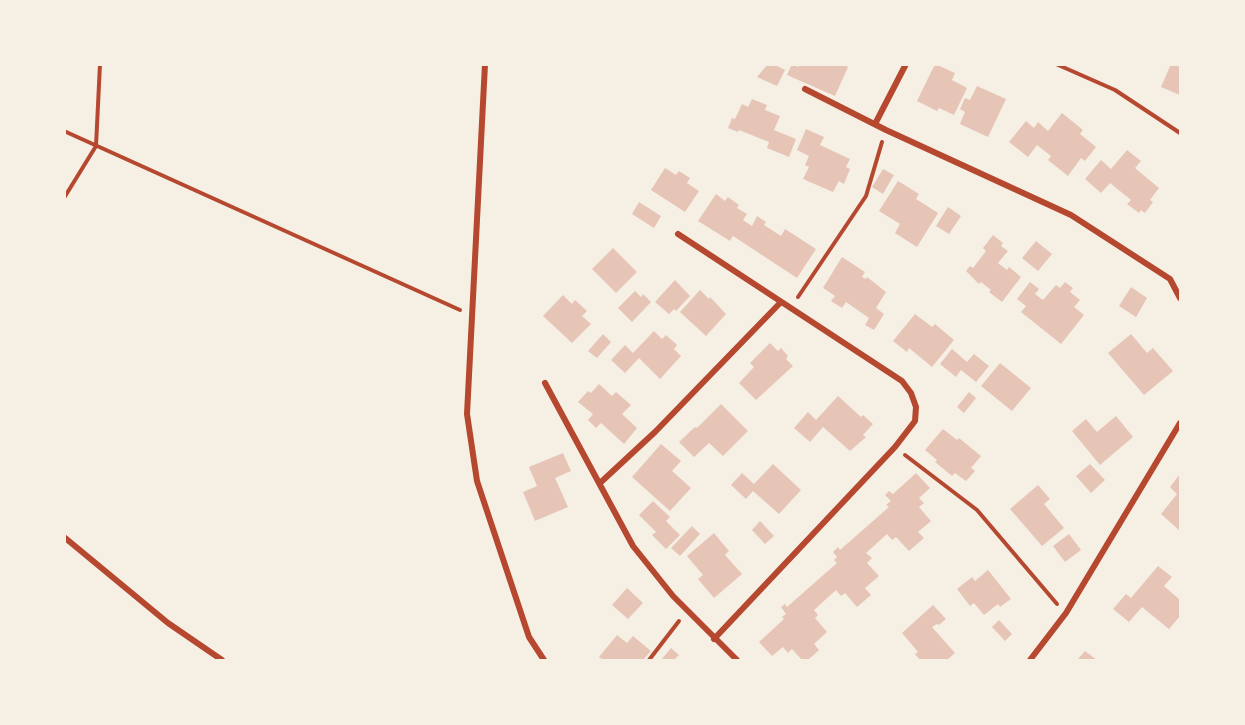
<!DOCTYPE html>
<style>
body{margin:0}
#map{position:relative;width:1245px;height:725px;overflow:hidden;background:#f6efe4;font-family:Raleway,sans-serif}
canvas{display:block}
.frame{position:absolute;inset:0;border:66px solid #f6efe4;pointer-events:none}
</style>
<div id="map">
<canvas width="1245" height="725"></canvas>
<div class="frame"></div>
</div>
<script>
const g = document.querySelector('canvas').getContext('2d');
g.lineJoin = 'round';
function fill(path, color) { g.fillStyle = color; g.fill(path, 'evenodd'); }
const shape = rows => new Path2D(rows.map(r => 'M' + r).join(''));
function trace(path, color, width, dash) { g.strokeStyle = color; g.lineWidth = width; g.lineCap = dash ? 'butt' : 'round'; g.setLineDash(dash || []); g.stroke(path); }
const building = shape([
 [768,64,773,64,785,70,777,86,757,77],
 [792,64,798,67,799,64,843,64,848,67,835,96,787,75],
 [935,64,955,73,952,80,967,88,954,115,939,108,937,111,917,101],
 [1171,64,1180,64,1180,95,1161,87],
 [977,86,1006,99,988,137,960,124,965,112,960,109,965,98,970,100],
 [752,99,767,105,765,110,780,116,774,130,796,139,789,157,767,148,769,142,739,130,738,132,728,128,732,118,735,119,742,104,748,107],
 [1062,113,1083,130,1080,134,1096,147,1085,161,1081,158,1068,176,1048,160,1051,156,1037,145,1028,157,1009,142,1026,121,1034,128,1038,122,1048,131],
 [806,129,824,137,820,145,850,159,846,167,850,169,844,184,839,181,833,192,803,179,809,167,805,165,809,156,797,150],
 [1127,150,1141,161,1135,168,1159,188,1150,200,1153,202,1145,213,1141,210,1139,213,1127,204,1131,200,1110,183,1101,193,1085,179,1101,160,1111,169],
 [665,168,676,175,679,171,690,178,687,183,699,191,685,212,651,190],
 [883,169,894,175,883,194,872,187],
 [898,181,919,194,916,199,938,213,917,247,895,233,900,224,879,211],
 [716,194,725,201,728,197,739,205,737,208,747,214,743,220,752,226,757,216,766,222,764,225,781,236,785,229,816,249,797,278,733,236,730,241,698,221],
 [639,202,661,216,654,228,632,214],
 [948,207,961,216,949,234,936,226],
 [993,235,1003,243,1001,246,1008,251,998,263,1007,270,1009,267,1021,277,1002,302,989,292,991,290,981,282,979,284,966,271,970,266,973,268,986,251,983,248],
 [1036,241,1052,254,1038,271,1022,258],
 [613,248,637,272,616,293,592,269],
 [842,257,865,272,862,277,866,279,867,277,886,292,876,308,884,314,874,330,865,325,869,318,846,302,842,308,831,301,835,296,823,288],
 [675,280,690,296,676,311,674,309,669,314,655,302],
 [1030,282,1039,289,1035,294,1043,300,1056,285,1060,288,1065,282,1073,288,1070,292,1080,300,1074,307,1084,315,1061,344,1021,312,1026,306,1017,299],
 [1131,287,1147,298,1136,317,1119,306],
 [700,290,709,299,710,297,726,314,706,336,680,312],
 [635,291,641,297,643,294,651,302,632,322,618,308],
 [563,295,572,304,575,300,587,311,582,316,591,324,572,343,543,316],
 [915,314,932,327,935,324,954,340,932,367,909,348,907,352,893,341],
 [654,331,662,339,666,335,677,345,674,349,681,356,660,379,639,358,625,373,611,360,625,345,633,353],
 [603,334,611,342,597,358,588,351],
 [1131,334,1147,353,1153,348,1173,371,1144,395,1108,353],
 [770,343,778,351,781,348,788,356,786,359,793,366,756,400,739,383,754,367,750,363],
 [952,349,967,362,974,354,989,366,976,382,961,370,956,377,940,364],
 [1000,363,1031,388,1012,411,981,386],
 [599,384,612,396,616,392,631,405,622,414,637,428,624,444,601,423,596,428,588,420,593,414,578,402,588,391,591,393],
 [969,392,976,398,964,413,957,407],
 [838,396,861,417,863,415,873,424,863,435,866,437,850,451,823,427,810,442,794,428,808,412,816,420],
 [721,404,748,431,723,456,709,443,694,457,679,442,695,427,697,428],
 [1116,416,1133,437,1100,465,1072,431,1086,419,1097,432],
 [943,429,957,440,959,438,981,456,971,468,975,471,966,481,955,473,952,476,935,462,937,460,925,450],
 [661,444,681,461,672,471,691,488,670,511,632,477],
 [563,453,571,471,555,478,568,507,535,521,523,492,537,486,529,467],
 [773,464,801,490,779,514,753,491,746,499,731,485,742,473,754,484],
 [1090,464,1105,480,1091,493,1076,476],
 [916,473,930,488,919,498,924,503,919,507,931,521,918,532,924,538,909,551,896,537,892,540,887,534,866,553,872,558,867,563,879,576,865,588,871,595,857,607,845,593,841,596,836,590,814,610,818,615,815,618,827,632,814,644,819,650,808,660,802,660,792,649,788,653,783,647,772,656,759,642,784,619,782,617,786,614,781,607,785,604,787,607,837,563,834,560,837,557,833,552,838,547,840,550,889,507,886,505,891,501,885,495,889,491,893,494],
 [1180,474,1180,531,1161,514,1177,494,1170,487],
 [1038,485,1050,499,1044,504,1064,528,1042,546,1010,509],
 [653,501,670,517,666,521,680,535,666,549,652,535,656,532,639,515],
 [760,521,774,536,765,544,752,530],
 [692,526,700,534,680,556,671,548],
 [714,533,729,551,725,555,742,574,714,598,698,579,703,575,687,556],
 [1069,534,1081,550,1065,562,1053,546],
 [1158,566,1172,577,1164,586,1180,600,1180,616,1169,629,1142,607,1129,622,1113,609,1126,594,1131,598],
 [988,570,1011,599,1000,607,998,604,984,615,974,603,970,606,957,589,972,577,975,581],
 [627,588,643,603,628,619,612,605],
 [933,605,946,619,939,625,937,624,932,627,955,653,947,660,920,660,915,654,918,652,902,633],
 [999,620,1012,634,1005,641,992,627],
 [617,635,627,643,633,636,651,651,643,660,603,660,599,657],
 [671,648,679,655,674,660,661,660],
 [1085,651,1097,660,1077,660]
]);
const path = shape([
 [1056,64,1115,90,1180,133],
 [64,131,460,310],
 [64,198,96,146,100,64],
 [798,297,866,196,882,142],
 [905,455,977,510,1057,604],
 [649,660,679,621]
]);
const minor = shape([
 [485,64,467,414,477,481,529,637,544,660],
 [805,89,886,130,1071,215,1170,279,1180,298],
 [875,124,906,64],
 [678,234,902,381,911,393,916,407,915,421,895,447,714,639],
 [545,383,633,546,673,596,737,660],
 [600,483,655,432,781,302],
 [64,537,168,623,222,660],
 [1030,660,1066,613,1180,423]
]);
fill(building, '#e6c5b7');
trace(path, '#b5482f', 4);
trace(minor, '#b5482f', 6);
</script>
